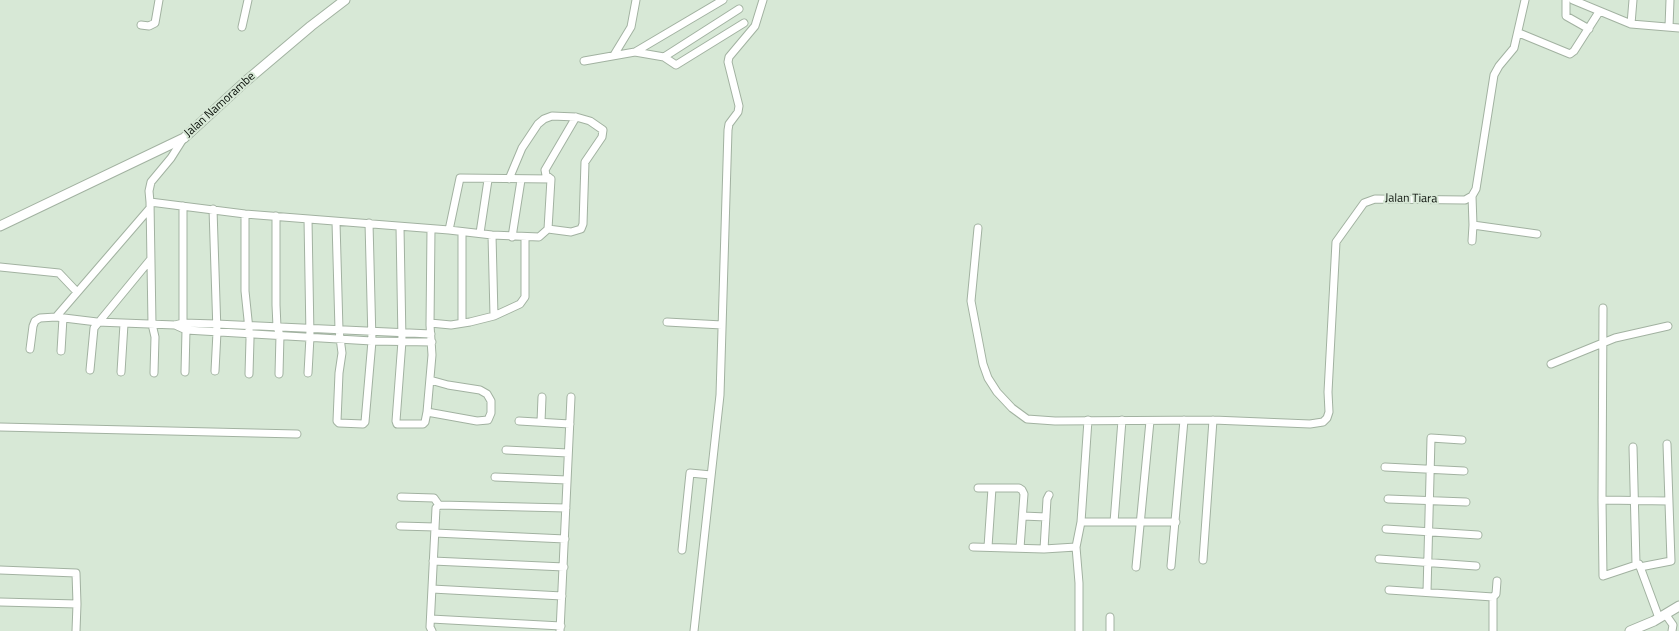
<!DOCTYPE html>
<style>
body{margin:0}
canvas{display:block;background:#d7e8d6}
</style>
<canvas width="1679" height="631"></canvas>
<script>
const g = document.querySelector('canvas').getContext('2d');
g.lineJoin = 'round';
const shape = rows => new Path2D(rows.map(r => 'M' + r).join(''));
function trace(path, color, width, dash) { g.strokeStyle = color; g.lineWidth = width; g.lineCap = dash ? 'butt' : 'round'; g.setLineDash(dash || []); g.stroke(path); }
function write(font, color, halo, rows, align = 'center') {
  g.font = font + ' "Titillium Web",sans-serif'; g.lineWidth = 4; g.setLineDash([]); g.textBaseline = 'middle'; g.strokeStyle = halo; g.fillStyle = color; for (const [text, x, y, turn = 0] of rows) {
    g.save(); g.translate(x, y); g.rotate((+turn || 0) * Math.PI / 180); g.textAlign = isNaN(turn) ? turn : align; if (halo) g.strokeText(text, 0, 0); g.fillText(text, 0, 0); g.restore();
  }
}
const minor = shape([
 [1566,0,1566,16,1589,29],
 [1573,0,1631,24,1679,28],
 [1631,24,1633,0],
 [141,25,149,26,155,23,159,0],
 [242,27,248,0],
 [1669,27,1670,0],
 [1519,33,1570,54,1574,51,1599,12],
 [635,52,664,57,739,9],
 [614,55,631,27,636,0],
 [664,57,676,65,744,23],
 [584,61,635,52,723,0],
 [183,139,171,158,151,182,149,191,150,202,245,214,449,230,460,178,551,179,546,175,545,170,576,117],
 [509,179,522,148,538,124,544,119,552,116,576,117,590,121,603,130,602,137,585,162,583,224,581,229,571,232,548,229],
 [1472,196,1473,225,1537,234],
 [150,202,152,324,155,337,154,373],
 [213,209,217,332,215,371],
 [245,214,245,291,250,339,249,374],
 [276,216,276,305,277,327,280,335,279,374],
 [336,222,339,330,342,353,339,373,337,421,339,423,363,424,365,422,372,341,369,223],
 [400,227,402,341,396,421,397,424,423,424,425,422,427,412,432,355,430,325,431,229],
 [978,228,971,301,983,364,988,378,997,392,1012,408,1027,419,1055,421,1213,420,1310,424,1323,422,1327,418,1329,412,1328,392,1336,242,1364,203,1375,199,1465,200,1472,196,1476,189,1494,75,1499,66,1514,48,1525,0],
 [449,230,492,235,539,237,548,229,551,179],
 [462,232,462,323],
 [480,233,488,180],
 [492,235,494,316],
 [512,237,521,180],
 [1472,241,1473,225],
 [0,267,59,273,77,292],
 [1603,308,1602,500,1603,576,1639,564,1659,618],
 [56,317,150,208],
 [667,322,722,325],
 [183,323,183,206],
 [430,323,451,325,470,322,494,316,520,304,525,297,525,237],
 [175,325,186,330,372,341,432,342],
 [30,349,33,326,35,321,40,318,56,317,97,322,175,325,183,323,216,324,431,334],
 [61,351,63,318],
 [1551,364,1615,338,1668,326],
 [90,370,94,328,150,260],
 [121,372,124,324],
 [185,372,186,330],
 [308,373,310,337,308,219],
 [427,412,477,421,488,420,491,413,491,401,487,394,480,390,448,385,430,380],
 [519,421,570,424],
 [541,422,542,397],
 [0,427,297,434],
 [1633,447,1636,564],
 [506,450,568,453],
 [1385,467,1464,471],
 [495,477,567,480],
 [978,488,1019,488,1022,490,1024,494,1020,548],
 [401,497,434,498,439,505],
 [1388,499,1466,502],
 [1602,500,1669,501],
 [1023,516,1046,517],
 [1081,522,1176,522],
 [1114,522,1122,420],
 [400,526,435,527],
 [1386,529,1478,535],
 [435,533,565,539],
 [973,547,1044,549,1076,547],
 [988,547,992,488],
 [1044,549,1047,499,1049,495],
 [682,550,690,473,711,475],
 [1379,559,1476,566],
 [1203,560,1213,420],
 [433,561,564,567],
 [1171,566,1184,420],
 [1136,567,1150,421],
 [1640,567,1671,561,1667,444],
 [0,570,76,573,77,604,76,631],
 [432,589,562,596],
 [1389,590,1493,597,1493,631],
 [1427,592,1431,438,1462,440],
 [1493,597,1496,594,1497,581],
 [0,602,77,604],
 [1666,615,1673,625,1672,631],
 [1110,617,1110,631],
 [431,619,561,626],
 [432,631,430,627,436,508,439,505,566,508],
 [560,631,571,397],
 [694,631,720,395,728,130,729,124,738,112,739,106,728,62,729,57,755,26,763,0],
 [1079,631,1079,583,1076,547,1081,522,1088,420]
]);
const major = shape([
 [0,226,184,138,246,81,311,26,345,0],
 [1630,631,1654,621,1679,606]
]);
const streetNames = [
 ["Jalan Namorambe",220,105,-42],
 ["Jalan Tiara",1411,199,1]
];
trace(minor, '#a2b2a1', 9);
trace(major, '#a2b2a1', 11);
trace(minor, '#fff', 7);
trace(major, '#fff', 9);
write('12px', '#090f09', '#d7e8d6', streetNames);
</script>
